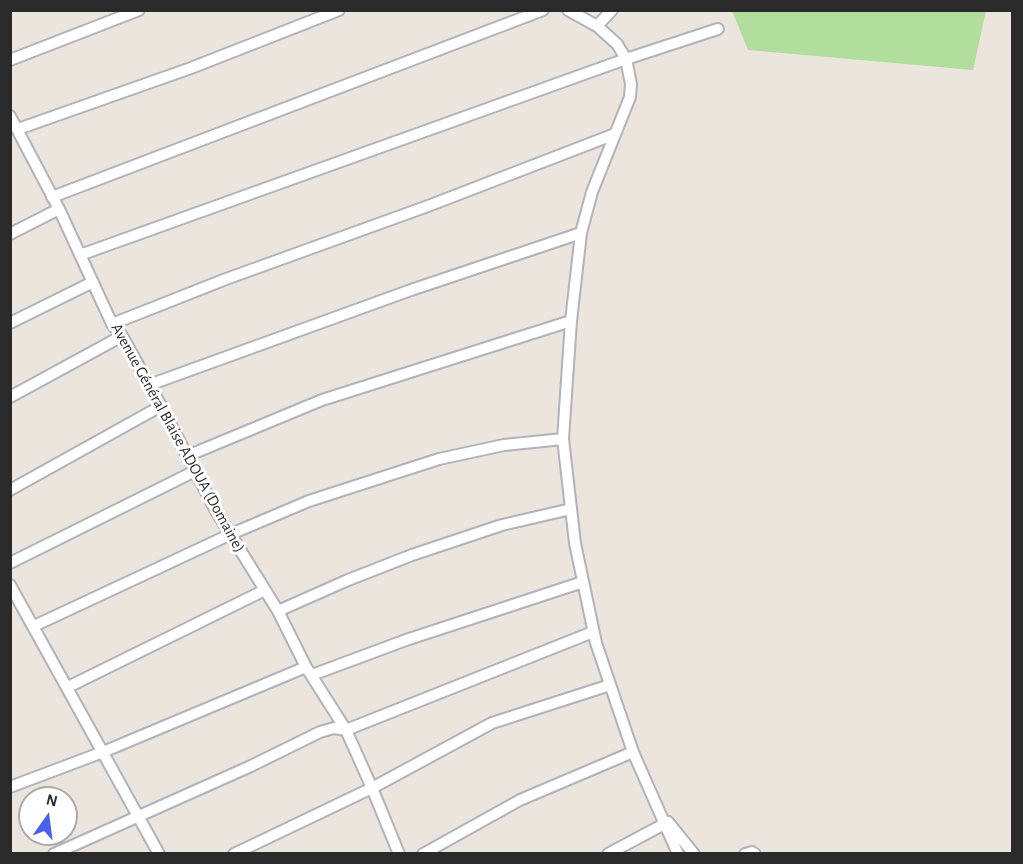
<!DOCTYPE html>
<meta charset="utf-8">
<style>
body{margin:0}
#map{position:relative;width:1023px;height:864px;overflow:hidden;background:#ebe5dd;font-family:"Alegreya Sans",sans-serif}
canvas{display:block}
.frame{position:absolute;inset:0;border:12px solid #2a2a2a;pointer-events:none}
.north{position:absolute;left:18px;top:786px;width:60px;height:60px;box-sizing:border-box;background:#fff;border:2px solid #aaa;border-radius:50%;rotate:14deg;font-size:16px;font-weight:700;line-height:24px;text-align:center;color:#2a2a2a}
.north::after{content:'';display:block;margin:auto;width:21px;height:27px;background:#4862ec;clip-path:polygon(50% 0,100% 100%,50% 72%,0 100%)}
</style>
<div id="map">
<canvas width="1023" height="864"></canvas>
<div class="frame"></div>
<div class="north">N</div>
</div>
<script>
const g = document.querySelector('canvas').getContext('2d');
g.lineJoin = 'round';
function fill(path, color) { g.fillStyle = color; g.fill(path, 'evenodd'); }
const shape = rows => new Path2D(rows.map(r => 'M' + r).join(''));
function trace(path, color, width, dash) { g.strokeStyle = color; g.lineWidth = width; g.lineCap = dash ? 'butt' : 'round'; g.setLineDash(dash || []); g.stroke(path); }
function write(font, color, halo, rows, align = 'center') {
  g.font = font + ' "Alegreya Sans",sans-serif'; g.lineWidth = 6; g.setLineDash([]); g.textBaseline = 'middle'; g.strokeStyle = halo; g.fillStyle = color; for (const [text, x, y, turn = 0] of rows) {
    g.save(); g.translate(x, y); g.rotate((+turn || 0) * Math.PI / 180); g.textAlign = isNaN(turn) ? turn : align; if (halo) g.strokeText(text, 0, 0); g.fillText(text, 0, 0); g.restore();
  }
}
const green = shape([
 [732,11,986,11,973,70,748,50]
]);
const minor = shape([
 [568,10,597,26,617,44,626,59,631,84,630,97,592,192,581,233,571,321,563,439,575,543,596,643,633,752,678,854],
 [597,26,612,10],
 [10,60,139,10],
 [10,116,59,209,112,324,122,336,161,406,216,511,278,611,306,667,346,730,372,788,399,854],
 [18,129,191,68,339,10],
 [52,197,543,10],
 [10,234,59,209],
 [80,255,626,59,718,29],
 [10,323,93,282],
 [112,324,226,279,428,206,615,134],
 [149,385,411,290,581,233],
 [10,397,122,336],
 [187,456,322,400,571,321],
 [10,490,161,406],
 [10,563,195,471],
 [10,585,159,854],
 [278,611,348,580,412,555,502,525,571,509],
 [34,626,231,534,309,501,439,459,504,445,563,439],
 [312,675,406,640,583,582],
 [68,687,265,590],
 [10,787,103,752,306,667],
 [54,854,251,766,320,732,334,728,346,730,593,632],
 [234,854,372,788,492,723,610,685],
 [423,854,520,800,633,752],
 [608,854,668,822,694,854],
 [745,854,752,852,755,854]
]);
const streetNames = [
 ["Avenue Général Blaise ADOUA (Domaine)",178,438,61]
];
fill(green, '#b1dd9d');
trace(minor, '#b0b2bc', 14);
trace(minor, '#fff', 10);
write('16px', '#2a2a2a', '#fff', streetNames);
</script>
